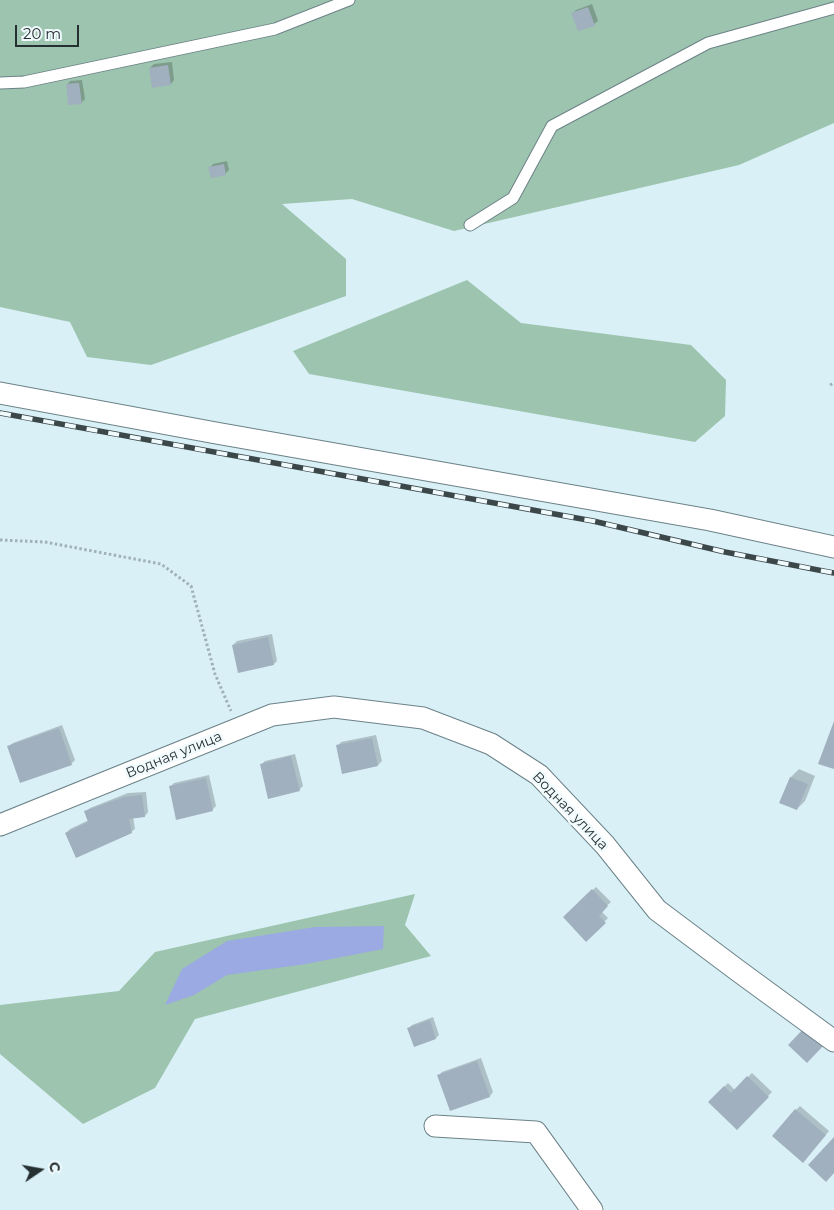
<!DOCTYPE html>
<meta charset="utf-8">
<style>
body{margin:0}
#map{position:relative;width:834px;height:1210px;overflow:hidden;background:#d9f0f7;font-family:Montserrat,sans-serif}
canvas{display:block}
.north{position:absolute;left:15px;top:1145px;width:50px;height:50px;-webkit-text-stroke:4px #f1fbfd;paint-order:stroke;rotate:78deg;font-size:14px;font-weight:700;line-height:20px;text-align:center;color:#262f31}
.north::after{content:'';display:block;margin:auto;width:18px;height:22px;background:#262f31;clip-path:polygon(50% 0,100% 100%,50% 72%,0 100%)}
.scale{position:absolute;left:15px;top:25px;width:64px;height:22px;box-sizing:border-box;border:2px solid #262f31;border-top:0;padding-left:6px;font-size:15px;line-height:18px;white-space:nowrap;color:#262f31;-webkit-text-stroke:4px #f1fbfd;paint-order:stroke}
</style>
<div id="map">
<canvas width="834" height="1210"></canvas>
<div class="north">С</div>
<div class="scale">20 m</div>
</div>
<script>
const g = document.querySelector('canvas').getContext('2d');
g.lineJoin = 'round';
function fill(path, color) { g.fillStyle = color; g.fill(path, 'evenodd'); }
const shape = rows => new Path2D(rows.map(r => 'M' + r).join(''));
function trace(path, color, width, dash) { g.strokeStyle = color; g.lineWidth = width; g.lineCap = dash ? 'butt' : 'round'; g.setLineDash(dash || []); g.stroke(path); }
function write(font, color, halo, rows, align = 'center') {
  g.font = font + ' Montserrat,sans-serif'; g.lineWidth = 5; g.setLineDash([]); g.textBaseline = 'middle'; g.strokeStyle = halo; g.fillStyle = color; for (const [text, x, y, turn = 0] of rows) {
    g.save(); g.translate(x, y); g.rotate((+turn || 0) * Math.PI / 180); g.textAlign = isNaN(turn) ? turn : align; if (halo) g.strokeText(text, 0, 0); g.fillText(text, 0, 0); g.restore();
  }
}
const green = shape([
 [0,0,834,0,834,123,739,165,454,231,352,199,282,204,346,259,346,296,151,365,87,357,70,322,0,307],
 [467,280,521,323,691,345,726,380,725,416,695,442,309,374,293,351],
 [415,894,405,925,431,956,195,1019,155,1088,83,1124,0,1054,0,1005,119,991,155,952]
]);
const water = shape([
 [384,926,383,949,306,964,227,975,194,995,165,1005,182,969,227,941,315,927]
]);
const shadow = shape([
 [592,4,598,21,594,24,573,13,576,10],
 [172,62,174,80,171,84,150,68,154,64],
 [82,80,85,99,81,103,67,85,70,81],
 [227,161,229,170,225,174,210,168,213,164],
 [272,634,277,661,274,664,233,645,237,641],
 [62,725,75,760,71,764,9,746,13,743],
 [376,735,382,761,378,765,343,772,338,746,341,742],
 [295,754,303,786,299,790,261,765,265,761],
 [799,769,815,776,805,801,797,809,781,802,791,777],
 [209,775,216,806,212,810,170,787,174,783],
 [146,792,148,812,145,816,133,817,135,829,131,832,66,833,70,829,89,820,86,812,90,808,128,793],
 [596,887,611,902,601,911,608,918,586,940,565,917],
 [433,1017,439,1035,436,1038,415,1046,409,1028,412,1025],
 [481,1058,493,1092,490,1096,451,1110,439,1075,442,1072],
 [752,1073,772,1092,737,1128,710,1102,728,1083,735,1090],
 [800,1106,829,1131,806,1158,796,1110]
]);
const building = shape([
 [588,7,595,26,578,31,571,13],
 [168,65,171,85,152,88,149,68],
 [79,83,82,104,68,105,66,84],
 [224,164,226,175,211,178,208,167],
 [268,637,274,665,238,673,232,645],
 [834,721,834,769,818,764],
 [59,728,72,765,20,783,7,746],
 [372,738,378,766,342,774,336,745],
 [291,756,300,791,268,799,260,764],
 [790,777,808,784,797,810,779,803],
 [206,778,213,811,176,820,169,786],
 [142,795,145,817,129,819,132,833,76,858,65,833,88,822,84,811,124,797],
 [592,889,608,906,599,916,606,923,586,942,563,917],
 [430,1020,436,1039,414,1047,407,1028],
 [806,1026,825,1044,807,1063,788,1045],
 [477,1061,490,1097,450,1111,437,1075],
 [747,1076,769,1097,737,1130,708,1102,724,1086,731,1093],
 [795,1109,826,1135,803,1163,772,1136],
 [834,1137,834,1173,826,1182,808,1165]
]);
const path = shape([
 [830,385,834,383],
 [0,540,45,542,161,564,191,586,215,674,231,711]
]);
const service = shape([
 [0,83,24,82,275,29,349,0],
 [470,225,513,198,552,126,708,43,834,8]
]);
const minor = shape([
 [0,393,216,433,710,520,834,547],
 [0,825,272,715,334,707,423,718,491,744,539,775,605,845,657,910,737,970,834,1041],
 [435,1126,536,1132,592,1210]
]);
const rail = shape([
 [0,413,593,521,725,552,834,573]
]);
const streetNames = [
 ["Водная улица",174,755,-22],
 ["Водная улица",570,811,46]
];
fill(green, '#9dc4ae');
fill(water, '#9baae2');
fill(shadow, '#0003');
fill(building, '#a1b0be');
trace(service, '#6c8288', 13);
trace(minor, '#6c8288', 23);
trace(path, '#a0b2b8', 3, [2.5, 2.5]);
trace(service, '#fff', 11);
trace(minor, '#fff', 21);
trace(rail, '#3c4749', 5.5);
trace(rail, '#f1fbfd', 4, [11]);
write('14px', '#262f31', '#f1fbfd', streetNames);
</script>
